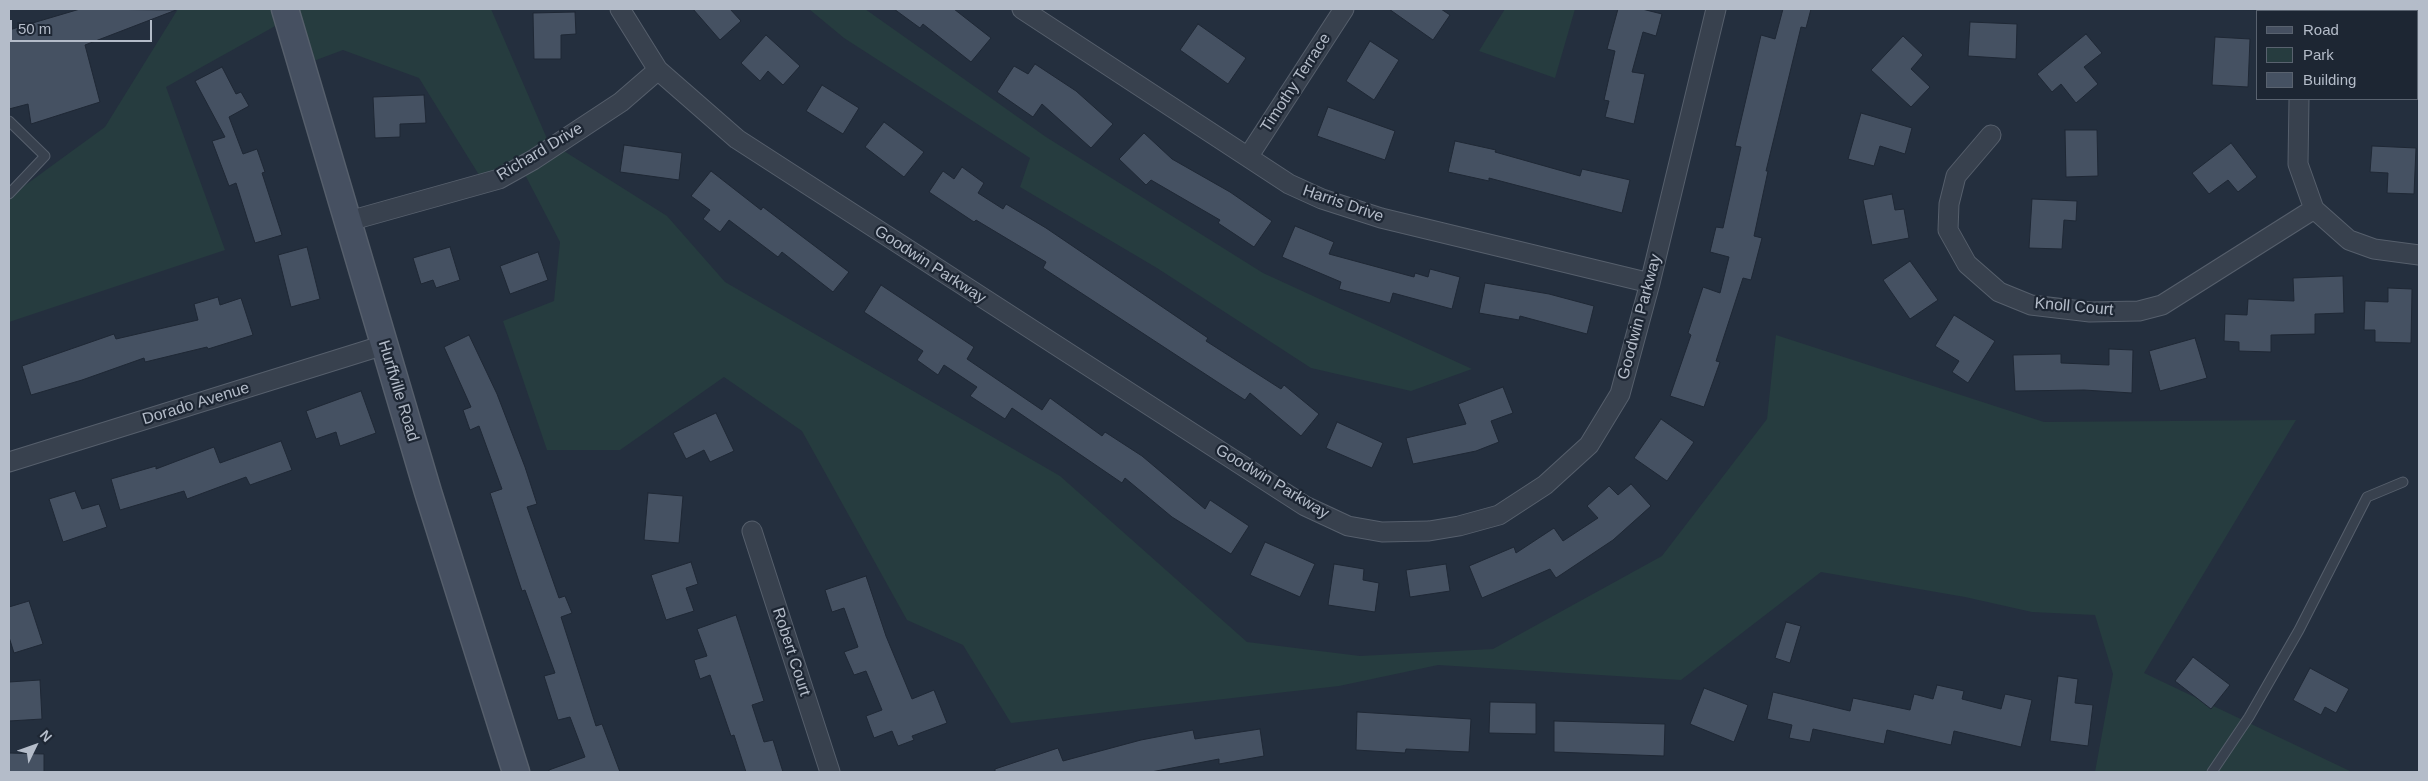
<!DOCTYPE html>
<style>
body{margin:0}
#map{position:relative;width:2428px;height:781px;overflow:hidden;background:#242f3e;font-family:Arial,sans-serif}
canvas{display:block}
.frame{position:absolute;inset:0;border:10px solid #b4bcc9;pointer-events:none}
.legend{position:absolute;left:2256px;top:10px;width:162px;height:90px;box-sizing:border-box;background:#1d2633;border:1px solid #59626f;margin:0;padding:6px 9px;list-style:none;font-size:15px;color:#b4bcc9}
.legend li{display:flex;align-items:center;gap:10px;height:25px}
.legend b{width:25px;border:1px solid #59626f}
.north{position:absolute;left:10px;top:721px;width:50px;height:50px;-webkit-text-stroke:4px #1d2633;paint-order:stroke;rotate:48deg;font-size:14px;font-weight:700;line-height:20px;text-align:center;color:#b4bcc9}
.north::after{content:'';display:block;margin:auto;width:18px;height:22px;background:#b4bcc9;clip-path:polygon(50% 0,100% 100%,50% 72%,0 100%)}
.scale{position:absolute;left:10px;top:20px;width:142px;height:22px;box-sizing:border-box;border:2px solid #b4bcc9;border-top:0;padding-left:6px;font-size:15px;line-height:18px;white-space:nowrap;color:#b4bcc9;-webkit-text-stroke:4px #1d2633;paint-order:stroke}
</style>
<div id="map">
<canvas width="2428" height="781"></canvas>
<div class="frame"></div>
<ul class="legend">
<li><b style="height:6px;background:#465061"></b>Road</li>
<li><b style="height:14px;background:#263c3f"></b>Park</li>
<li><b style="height:14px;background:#455162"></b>Building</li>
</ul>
<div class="north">N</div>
<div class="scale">50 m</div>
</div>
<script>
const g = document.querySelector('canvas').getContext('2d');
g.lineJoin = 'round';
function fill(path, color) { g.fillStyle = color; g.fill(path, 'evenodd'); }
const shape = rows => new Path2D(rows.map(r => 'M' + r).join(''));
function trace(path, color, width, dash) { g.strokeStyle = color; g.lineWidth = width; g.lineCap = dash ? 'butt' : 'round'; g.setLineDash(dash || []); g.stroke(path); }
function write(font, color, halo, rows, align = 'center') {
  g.font = font + ' Arial,sans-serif'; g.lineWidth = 4.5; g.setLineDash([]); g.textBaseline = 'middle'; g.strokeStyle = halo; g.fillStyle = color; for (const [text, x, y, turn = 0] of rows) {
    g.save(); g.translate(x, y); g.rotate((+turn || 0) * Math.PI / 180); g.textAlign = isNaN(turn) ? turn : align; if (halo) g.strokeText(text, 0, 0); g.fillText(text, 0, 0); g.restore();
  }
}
const green = shape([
 [178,9,491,9,548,141,667,216,725,282,1060,476,1247,642,1360,656,1493,649,1662,556,1767,419,1776,335,2044,422,2296,420,2144,673,2352,772,2095,772,2113,674,2095,615,2032,612,1965,597,1821,572,1681,680,1438,665,1339,686,1011,723,963,645,907,620,802,431,724,377,620,450,547,450,503,321,554,301,560,242,521,167,484,183,419,78,343,50,292,69,277,25,166,87,225,250,9,322,9,197,105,127],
 [809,9,865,9,1046,137,1263,273,1472,369,1411,391,1311,368,1157,268,1020,187,1030,158,844,38],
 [1505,9,1575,9,1555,78,1479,51]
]);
const building = shape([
 [80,9,176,10,85,45,100,102,31,124,28,104,9,109,9,30,80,9],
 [693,9,730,9,741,21,720,40,693,9],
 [894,9,954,9,991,38,971,62,923,24,920,28,894,9],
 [1389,9,1441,9,1450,15,1433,40,1389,9],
 [1618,9,1642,9,1662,14,1656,36,1643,32,1632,72,1645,74,1634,124,1605,117,1609,101,1604,100,1615,51,1607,49,1618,9],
 [1783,9,1811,9,1806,28,1801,27,1766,171,1768,171,1754,236,1762,238,1751,280,1743,278,1716,361,1720,362,1704,407,1670,396,1691,335,1688,333,1703,287,1720,293,1729,257,1710,252,1716,227,1723,228,1741,147,1735,146,1761,35,1775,39,1783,9],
 [575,12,576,34,561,35,561,59,534,59,533,13,575,12],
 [1970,22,2017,24,2016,59,1968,56,1970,22],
 [1198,24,1246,58,1228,84,1180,50,1198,24],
 [2086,34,2102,53,2084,67,2098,84,2076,103,2061,84,2052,92,2037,74,2086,34],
 [766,35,800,66,783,85,768,71,760,81,741,63,766,35],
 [1903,36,1923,55,1911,69,1930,87,1911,107,1871,70,1903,36],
 [2215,37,2250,39,2248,87,2212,85,2215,37],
 [1370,41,1399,60,1374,100,1346,81,1370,41],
 [1035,64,1076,91,1113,124,1091,148,1042,104,1033,117,997,92,1014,66,1028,74,1035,64],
 [222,67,236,94,241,92,249,106,229,117,243,154,257,149,265,172,262,173,282,235,255,243,236,183,229,186,212,141,225,137,195,81,222,67],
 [822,85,859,108,843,134,806,111,822,85],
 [424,95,426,123,400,124,400,137,375,138,373,97,424,95],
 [1328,107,1395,131,1385,160,1317,136,1328,107],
 [1861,113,1912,128,1905,154,1880,146,1874,166,1848,159,1861,113],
 [884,122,924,152,904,177,865,147,884,122],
 [2065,130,2097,130,2098,176,2066,177,2065,130],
 [1144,133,1172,159,1230,192,1272,221,1254,247,1218,223,1220,220,1151,180,1146,185,1119,159,1144,133],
 [1455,141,1496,150,1495,152,1580,176,1582,169,1630,180,1622,213,1489,178,1489,181,1448,172,1455,141],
 [2231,143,2257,177,2238,192,2228,180,2209,194,2192,173,2231,143],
 [624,145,682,153,679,180,620,172,624,145],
 [2372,146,2416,148,2414,194,2387,193,2388,173,2370,172,2372,146],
 [962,167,984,183,978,193,1003,209,1006,204,1046,228,1208,338,1206,341,1281,389,1284,385,1319,414,1301,436,1250,393,1245,400,1043,268,1046,262,976,220,974,222,929,192,943,171,954,179,962,167],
 [711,171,761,210,763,207,849,272,833,292,782,252,778,257,729,220,720,232,703,219,710,210,691,196,711,171],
 [1892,194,1895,210,1904,209,1909,238,1872,245,1863,200,1892,194],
 [2032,199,2077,201,2076,221,2064,220,2062,249,2029,248,2032,199],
 [1295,226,1334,242,1329,254,1414,277,1415,273,1428,277,1430,269,1460,277,1452,309,1393,293,1390,303,1339,289,1341,282,1282,257,1295,226],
 [307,247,320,299,291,307,278,255,307,247],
 [450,247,460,280,436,288,433,280,421,284,413,258,450,247],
 [538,252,548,280,510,294,500,266,538,252],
 [1910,261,1938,300,1910,319,1883,280,1910,261],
 [2343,276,2344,313,2315,314,2315,334,2271,335,2271,352,2239,351,2239,342,2224,341,2225,314,2247,315,2248,299,2294,301,2293,278,2343,276],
 [1485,283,1549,294,1594,306,1587,334,1520,316,1519,320,1479,313,1485,283],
 [881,285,974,347,967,359,1042,410,1050,398,1102,436,1105,432,1142,456,1205,509,1210,500,1249,526,1231,554,1172,517,1125,478,1122,483,1012,408,1005,419,970,396,977,387,944,365,938,375,917,360,923,351,864,312,881,285],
 [2388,288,2412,289,2411,343,2375,342,2375,330,2364,330,2365,301,2388,302,2388,288],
 [218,297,220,305,241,298,253,335,208,349,207,347,145,362,144,358,82,380,31,395,22,366,114,334,116,339,198,320,194,304,218,297],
 [1954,315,1995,341,1968,383,1952,372,1959,361,1935,346,1954,315],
 [469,335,497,394,525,467,537,504,527,507,559,598,565,596,572,613,561,617,596,726,602,724,620,772,549,772,549,770,585,757,570,717,558,720,544,676,555,673,525,590,522,591,490,493,502,489,479,426,470,430,463,410,471,407,444,347,469,335],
 [2195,338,2207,378,2160,391,2149,351,2195,338],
 [2109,349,2133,350,2132,393,2084,390,2015,391,2013,355,2061,354,2061,363,2109,365,2109,349],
 [1503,387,1513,413,1491,421,1499,442,1476,451,1413,464,1406,438,1466,424,1458,404,1503,387],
 [361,391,376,433,340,446,336,432,316,439,306,411,361,391],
 [716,413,734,451,710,462,704,450,686,459,673,433,716,413],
 [1661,419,1694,442,1667,481,1634,458,1661,419],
 [1337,422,1383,443,1372,468,1326,448,1337,422],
 [281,441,292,470,250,485,246,477,187,499,184,491,120,510,111,479,156,466,156,469,214,447,220,463,281,441],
 [1631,484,1651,506,1613,540,1556,578,1550,569,1482,598,1469,566,1514,547,1516,553,1554,528,1563,541,1598,518,1587,506,1609,486,1618,495,1631,484],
 [75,491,82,509,99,504,107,527,63,542,49,499,75,491],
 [648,493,683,496,679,543,644,540,648,493],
 [1265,542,1315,564,1300,597,1250,575,1265,542],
 [691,562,698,584,686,588,694,611,666,620,651,575,691,562],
 [1334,564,1364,569,1363,580,1379,583,1375,612,1328,605,1334,564],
 [1446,564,1450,591,1410,597,1406,570,1446,564],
 [866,576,886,636,912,699,934,690,947,723,912,736,914,740,898,746,892,731,874,738,866,716,882,710,866,671,854,675,844,652,858,647,844,608,832,612,825,590,866,576],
 [29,601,43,644,14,653,9,637,9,607,29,601],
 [736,615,764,701,752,705,764,742,773,740,783,772,746,772,734,735,731,736,710,675,700,679,694,660,707,656,697,629,736,615],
 [1786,622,1801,626,1790,663,1775,658,1786,622],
 [2193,657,2230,685,2211,709,2175,681,2193,657],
 [2310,668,2349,689,2336,713,2325,707,2321,715,2293,700,2310,668],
 [2058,676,2078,679,2075,703,2093,705,2088,746,2050,741,2058,676],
 [40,680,42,719,9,721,9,682,40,680],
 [1937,685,1964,691,1962,699,2001,709,2005,694,2032,700,2021,747,1954,731,1951,745,1887,730,1884,744,1813,729,1810,742,1789,738,1792,725,1767,719,1773,692,1850,711,1853,698,1910,710,1914,694,1933,699,1937,685],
 [1704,688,1748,705,1734,742,1690,724,1704,688],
 [1490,702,1536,703,1536,734,1489,733,1490,702],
 [1357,712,1471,719,1469,752,1406,749,1405,753,1356,750,1357,712],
 [1554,721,1665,724,1664,756,1554,752,1554,721],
 [1260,729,1264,756,1219,764,1219,759,1151,772,995,772,995,769,1058,748,1063,761,1141,740,1193,730,1195,739,1260,729],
 [9,753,44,754,44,772,9,772,9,753]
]);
const lane = shape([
 [9,121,45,156,9,194],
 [2212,772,2249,717,2299,630,2367,497,2403,482]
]);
const street = shape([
 [620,9,658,70,737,139,1305,506,1348,526,1382,532,1429,531,1459,526,1499,515,1545,485,1589,445,1620,394,1650,283,1716,9],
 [1022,9,1289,184,1322,199,1381,218,1650,283],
 [2301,11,2302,9],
 [2299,99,2298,164,2314,209,2349,240,2374,249,2419,255],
 [1991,135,1956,176,1949,204,1948,230,1967,264,1999,292,2031,305,2090,312,2139,311,2162,305,2314,209],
 [1248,157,1344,9],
 [349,221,499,179,533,160,621,102,658,70],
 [9,462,384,345],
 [752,531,830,772]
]);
const secondary = shape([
 [285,9,428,492,516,772]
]);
const streetNames = [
 ["Timothy Terrace",1296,83,-57],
 ["Richard Drive",540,152,-31],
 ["Harris Drive",1343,204,19],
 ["Goodwin Parkway",930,265,33],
 ["Knoll Court",2074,307,5],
 ["Goodwin Parkway",1640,317,-75],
 ["Hurffville Road",398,391,73],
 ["Dorado Avenue",196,404,-17],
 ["Goodwin Parkway",1272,482,31],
 ["Robert Court",791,652,72]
];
fill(green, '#263c3f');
fill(building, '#455162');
trace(building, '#1f2835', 1);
trace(lane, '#565f6c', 11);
trace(street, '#565f6c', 21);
trace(secondary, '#565f6c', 29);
trace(lane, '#38414e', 9);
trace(street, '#38414e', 19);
trace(secondary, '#465061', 26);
write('16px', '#b4bcc9', '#1d2633', streetNames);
</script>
